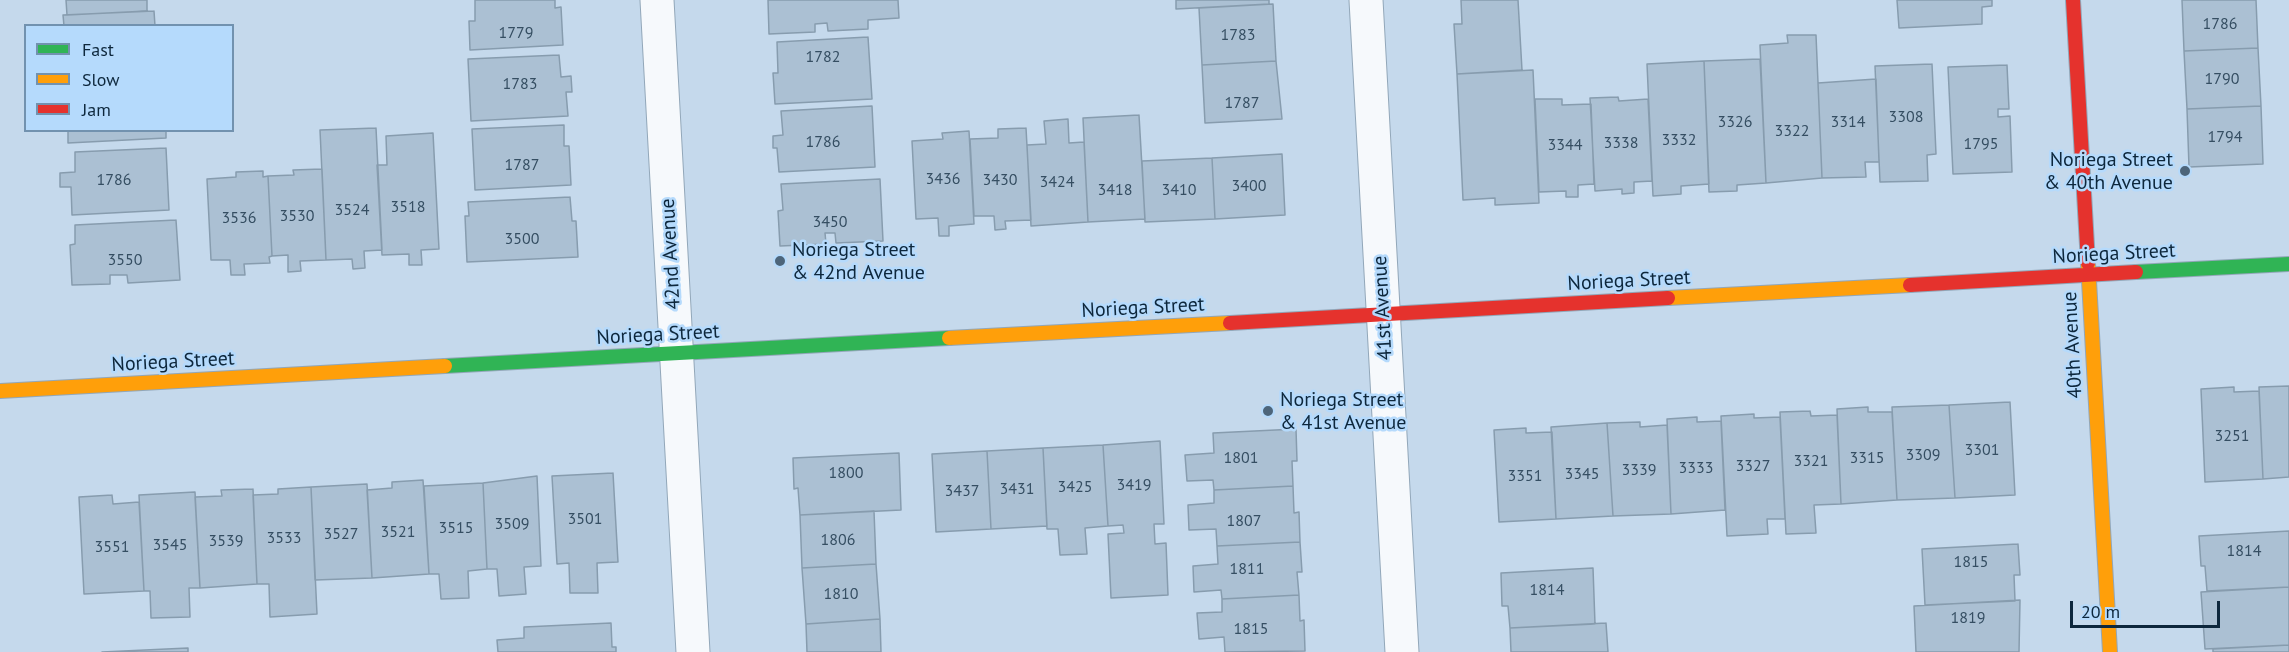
<!DOCTYPE html>
<style>
body{margin:0}
#map{position:relative;width:2289px;height:652px;overflow:hidden;background:#c5d9ec;font-family:"PT Sans",sans-serif}
canvas{display:block}
.legend{position:absolute;left:24px;top:24px;width:210px;height:108px;box-sizing:border-box;background:#b5dafc;border:2px solid #7292af;margin:0;padding:8px 10px;list-style:none;font-size:18px;color:#0d273c}
.legend li{display:flex;align-items:center;gap:12px;height:30px}
.legend b{width:30px;border:2px solid #7292af}
.scale{position:absolute;left:2070px;top:601px;width:150px;height:27px;box-sizing:border-box;border:3px solid #0d273c;border-top:0;padding-left:8px;font-size:18px;line-height:21px;white-space:nowrap;color:#0d273c;-webkit-text-stroke:4px #b5dafc;paint-order:stroke}
</style>
<div id="map">
<canvas width="2289" height="652"></canvas>
<ul class="legend">
<li><b style="height:8px;background:#30b455"></b>Fast</li>
<li><b style="height:8px;background:#ff9f0a"></b>Slow</li>
<li><b style="height:8px;background:#e5322d"></b>Jam</li>
</ul>
<div class="scale">20 m</div>
</div>
<script>
const g = document.querySelector('canvas').getContext('2d');
g.lineJoin = 'round';
function fill(path, color) { g.fillStyle = color; g.fill(path, 'evenodd'); }
const shape = rows => new Path2D(rows.map(r => 'M' + r).join(''));
function trace(path, color, width, dash) { g.strokeStyle = color; g.lineWidth = width; g.lineCap = dash ? 'butt' : 'round'; g.setLineDash(dash || []); g.stroke(path); }
function write(font, color, halo, rows, align = 'center') {
  g.font = font + ' "PT Sans",sans-serif'; g.lineWidth = 5; g.setLineDash([]); g.textBaseline = 'middle'; g.strokeStyle = halo; g.fillStyle = color; for (const [text, x, y, turn = 0] of rows) {
    g.save(); g.translate(x, y); g.rotate((+turn || 0) * Math.PI / 180); g.textAlign = isNaN(turn) ? turn : align; if (halo) g.strokeText(text, 0, 0); g.fillText(text, 0, 0); g.restore();
  }
}
const building = shape([
 [66,0,147,0,147,11,67,15,66,0],
 [475,0,555,0,555,8,561,7,563,45,470,50,469,21,475,21,475,0],
 [768,0,898,0,899,18,868,20,868,29,828,31,827,23,815,24,815,32,769,34,768,0],
 [1176,0,1269,0,1269,4,1176,9,1176,0],
 [1461,0,1518,0,1522,70,1457,74,1454,24,1462,24,1461,0],
 [1897,0,1992,0,1992,6,1982,7,1982,24,1899,28,1897,0],
 [2182,0,2256,0,2258,48,2184,51,2182,0],
 [1273,4,1276,61,1202,65,1199,8,1273,4],
 [154,11,155,26,64,26,63,15,154,11],
 [1787,35,1816,35,1822,178,1766,183,1760,45,1788,43,1787,35],
 [868,37,872,99,775,104,773,73,778,73,777,42,868,37],
 [2258,48,2261,106,2187,109,2184,51,2258,48],
 [559,55,561,77,571,76,572,92,566,92,568,116,471,121,468,59,559,55],
 [1760,59,1766,183,1737,185,1737,191,1709,192,1704,61,1760,59],
 [1276,61,1282,119,1205,123,1202,65,1276,61],
 [1704,61,1709,184,1681,186,1681,194,1653,196,1647,64,1704,61],
 [1932,64,1936,154,1927,155,1928,181,1880,182,1875,66,1932,64],
 [2007,65,2009,109,1998,109,1998,117,2010,116,2012,172,1953,174,1948,67,2007,65],
 [1533,70,1539,203,1495,205,1495,198,1463,200,1457,74,1533,70],
 [1876,79,1879,162,1865,162,1866,177,1822,178,1818,83,1876,79],
 [1618,97,1619,101,1648,99,1652,181,1634,182,1634,193,1622,194,1622,189,1595,191,1590,98,1618,97],
 [1535,99,1562,99,1562,105,1591,104,1594,184,1578,185,1578,197,1566,197,1566,191,1539,192,1535,99],
 [872,106,875,167,779,172,777,148,773,148,773,136,783,135,781,111,872,106],
 [2261,106,2263,164,2189,167,2187,109,2261,106],
 [1139,115,1145,219,1088,222,1083,118,1139,115],
 [1068,119,1069,143,1084,142,1088,222,1031,226,1027,145,1046,144,1044,121,1068,119],
 [564,125,564,146,569,146,571,185,475,190,472,129,564,125],
 [376,128,382,250,364,251,365,268,353,269,352,259,326,260,320,130,376,128],
 [1026,128,1031,220,1005,221,1006,229,995,230,994,216,974,216,970,139,998,138,998,129,1026,128],
 [68,130,166,130,166,138,68,143,68,130],
 [969,131,974,224,949,226,949,236,939,236,938,218,916,219,912,141,943,139,942,133,969,131],
 [433,133,439,249,421,250,422,265,409,265,409,254,382,255,377,165,387,165,386,136,433,133],
 [166,148,169,210,72,215,71,187,60,187,60,173,75,172,75,152,166,148],
 [1282,154,1285,215,1215,219,1212,158,1282,154],
 [1212,158,1215,219,1145,222,1142,161,1212,158],
 [322,169,326,260,300,261,301,271,288,272,288,255,272,256,268,176,294,175,293,170,322,169],
 [263,171,263,177,268,176,272,256,269,257,270,263,244,264,245,275,231,275,230,260,211,260,207,179,236,177,236,172,263,171],
 [880,179,883,241,836,243,835,233,825,233,826,244,780,246,778,211,783,210,781,184,880,179],
 [570,197,572,221,576,221,578,257,467,262,465,216,469,216,468,202,570,197],
 [176,220,180,280,128,283,127,275,110,275,110,284,72,285,70,245,75,244,75,225,176,220],
 [2289,386,2289,477,2263,479,2259,387,2289,386],
 [2234,387,2234,392,2259,391,2263,479,2205,482,2201,389,2234,387],
 [2010,402,2015,495,1955,498,1949,405,2010,402],
 [1949,405,1955,498,1897,500,1892,407,1949,405],
 [1868,407,1868,412,1892,412,1897,500,1841,504,1837,409,1868,407],
 [1810,411,1811,416,1837,415,1841,504,1814,505,1816,533,1786,534,1780,412,1810,411],
 [1754,414,1754,418,1780,417,1785,519,1767,519,1768,534,1727,536,1721,416,1754,414],
 [1697,417,1697,422,1721,421,1725,510,1671,514,1667,419,1697,417],
 [1640,422,1640,427,1667,425,1671,514,1613,516,1607,423,1640,422],
 [1607,423,1613,516,1556,519,1551,427,1607,423],
 [1526,428,1526,433,1552,432,1556,519,1499,522,1494,430,1526,428],
 [1296,429,1297,461,1292,461,1293,486,1214,490,1213,480,1187,481,1185,455,1214,453,1213,433,1296,429],
 [1160,441,1164,524,1154,524,1155,544,1166,543,1168,595,1111,598,1108,534,1124,533,1123,525,1108,526,1103,445,1160,441],
 [1103,445,1108,526,1085,528,1087,554,1060,555,1058,529,1047,529,1043,448,1103,445],
 [1043,448,1047,526,991,529,987,451,1043,448],
 [987,451,991,529,936,532,932,454,987,451],
 [899,453,901,510,800,515,798,488,794,489,793,458,899,453],
 [613,473,618,562,597,563,598,593,570,593,569,563,557,564,552,476,613,473],
 [537,476,541,566,524,567,526,594,499,596,497,569,487,569,483,483,537,476],
 [423,480,429,574,372,578,367,490,392,488,392,482,423,480],
 [483,483,487,569,468,571,469,598,441,599,439,574,429,574,424,486,483,483],
 [367,484,372,578,315,580,311,487,367,484],
 [1293,486,1294,513,1299,512,1300,542,1217,546,1216,529,1189,530,1188,505,1214,503,1214,490,1293,486],
 [311,487,317,614,270,617,269,584,257,584,253,495,278,494,278,489,311,487],
 [253,489,257,584,200,588,195,497,222,496,221,490,253,489],
 [195,492,200,588,189,588,190,617,151,618,150,591,144,591,139,495,195,492],
 [112,495,113,504,139,502,144,591,84,594,79,497,112,495],
 [874,511,876,564,802,568,800,515,874,511],
 [2289,531,2289,587,2207,591,2205,566,2201,566,2199,536,2289,531],
 [1300,542,1302,572,1297,572,1299,595,1222,599,1221,590,1194,592,1193,566,1218,564,1217,546,1300,542],
 [2018,544,2020,575,2014,575,2015,601,1925,605,1922,549,2018,544],
 [876,564,880,619,806,624,802,568,876,564],
 [1593,568,1595,624,1510,628,1508,606,1502,606,1501,573,1593,568],
 [2289,587,2289,645,2205,649,2201,592,2289,587],
 [1299,595,1300,621,1304,620,1305,651,1225,652,1224,637,1199,639,1197,613,1222,612,1222,599,1299,595],
 [2020,600,2019,652,1916,652,1914,606,2020,600],
 [880,619,881,652,807,652,806,624,880,619],
 [611,623,612,647,616,647,616,652,498,652,497,640,524,638,524,627,611,623],
 [1606,623,1608,652,1511,652,1510,628,1606,623],
 [2289,645,2289,652,2213,652,2213,649,2289,645],
 [188,648,188,652,102,652,188,648]
]);
const street = shape([
 [657,0,693,652],
 [1366,0,1402,652]
]);
const fast = shape([
 [2136,272,2289,264],
 [445,366,949,338]
]);
const slow = shape([
 [2088,263,2110,652],
 [1668,298,1910,285],
 [949,338,1230,323],
 [0,391,445,366]
]);
const jam = shape([
 [2073,0,2088,263],
 [1910,285,2136,272],
 [1230,323,1668,298]
]);
const markers = [
 [2185,171,6,"#4d657a"],
 [780,261,6,"#4d657a"],
 [1268,411,6,"#4d657a"]
];
const numberNames = [
 ["1786",2220,24],
 ["1779",516,33],
 ["1783",1238,35],
 ["1782",823,57],
 ["1790",2222,79],
 ["1783",520,84],
 ["1787",1242,103],
 ["3308",1906,117],
 ["3326",1735,122],
 ["3314",1848,122],
 ["3322",1792,131],
 ["1794",2225,137],
 ["3332",1679,140],
 ["1786",823,142],
 ["3338",1621,143],
 ["1795",1981,144],
 ["3344",1565,145],
 ["1787",522,165],
 ["3436",943,179],
 ["1786",114,180],
 ["3430",1000,180],
 ["3424",1057,182],
 ["3400",1249,186],
 ["3418",1115,190],
 ["3410",1179,190],
 ["3518",408,207],
 ["3524",352,210],
 ["3530",297,216],
 ["3536",239,218],
 ["3450",830,222],
 ["3500",522,239],
 ["3550",125,260],
 ["3251",2232,436],
 ["3301",1982,450],
 ["3309",1923,455],
 ["1801",1241,458],
 ["3315",1867,458],
 ["3321",1811,461],
 ["3327",1753,466],
 ["3333",1696,468],
 ["3339",1639,470],
 ["1800",846,473],
 ["3345",1582,474],
 ["3351",1525,476],
 ["3419",1134,485],
 ["3425",1075,487],
 ["3431",1017,489],
 ["3437",962,491],
 ["3501",585,519],
 ["1807",1244,521],
 ["3509",512,524],
 ["3515",456,528],
 ["3521",398,532],
 ["3527",341,534],
 ["3533",284,538],
 ["1806",838,540],
 ["3539",226,541],
 ["3545",170,545],
 ["3551",112,547],
 ["1814",2244,551],
 ["1815",1971,562],
 ["1811",1247,569],
 ["1814",1547,590],
 ["1810",841,594],
 ["1819",1968,618],
 ["1815",1251,629]
];
const poiNames = [
 ["Noriega Street",2173,160,"right"],
 ["& 40th Avenue",2173,183,"right"],
 ["Noriega Street",792,250],
 ["& 42nd Avenue",792,273],
 ["Noriega Street",1280,400],
 ["& 41st Avenue",1280,423]
];
const streetNames = [
 ["42nd Avenue",671,254,-93],
 ["Noriega Street",2114,254,-3],
 ["Noriega Street",1629,281,-3],
 ["Noriega Street",1143,308,-3],
 ["41st Avenue",1383,308,-93],
 ["Noriega Street",658,335,-3],
 ["40th Avenue",2073,345,-93],
 ["Noriega Street",173,362,-3]
];
fill(building, '#abc0d3');
trace(building, '#879cae', 1.5);
trace(street, '#92a7b9', 35);
trace(fast, '#92a7b9', 16);
trace(slow, '#92a7b9', 16);
trace(jam, '#92a7b9', 16);
trace(street, '#f6f9fc', 33);
trace(fast, '#30b455', 14);
trace(slow, '#ff9f0a', 14);
trace(jam, '#e5322d', 14);
for (const [x, y, r, color] of markers) { const dot = new Path2D(); dot.arc(x, y, r, 0, 2 * Math.PI); g.fillStyle = color; g.fill(dot); trace(dot, '#b5dafc', 2); }
write('16px', '#354e62', null, numberNames);
write('20px', '#0d273c', '#b5dafc', poiNames, 'left');
write('20px', '#0d273c', '#b5dafc', streetNames);
</script>
